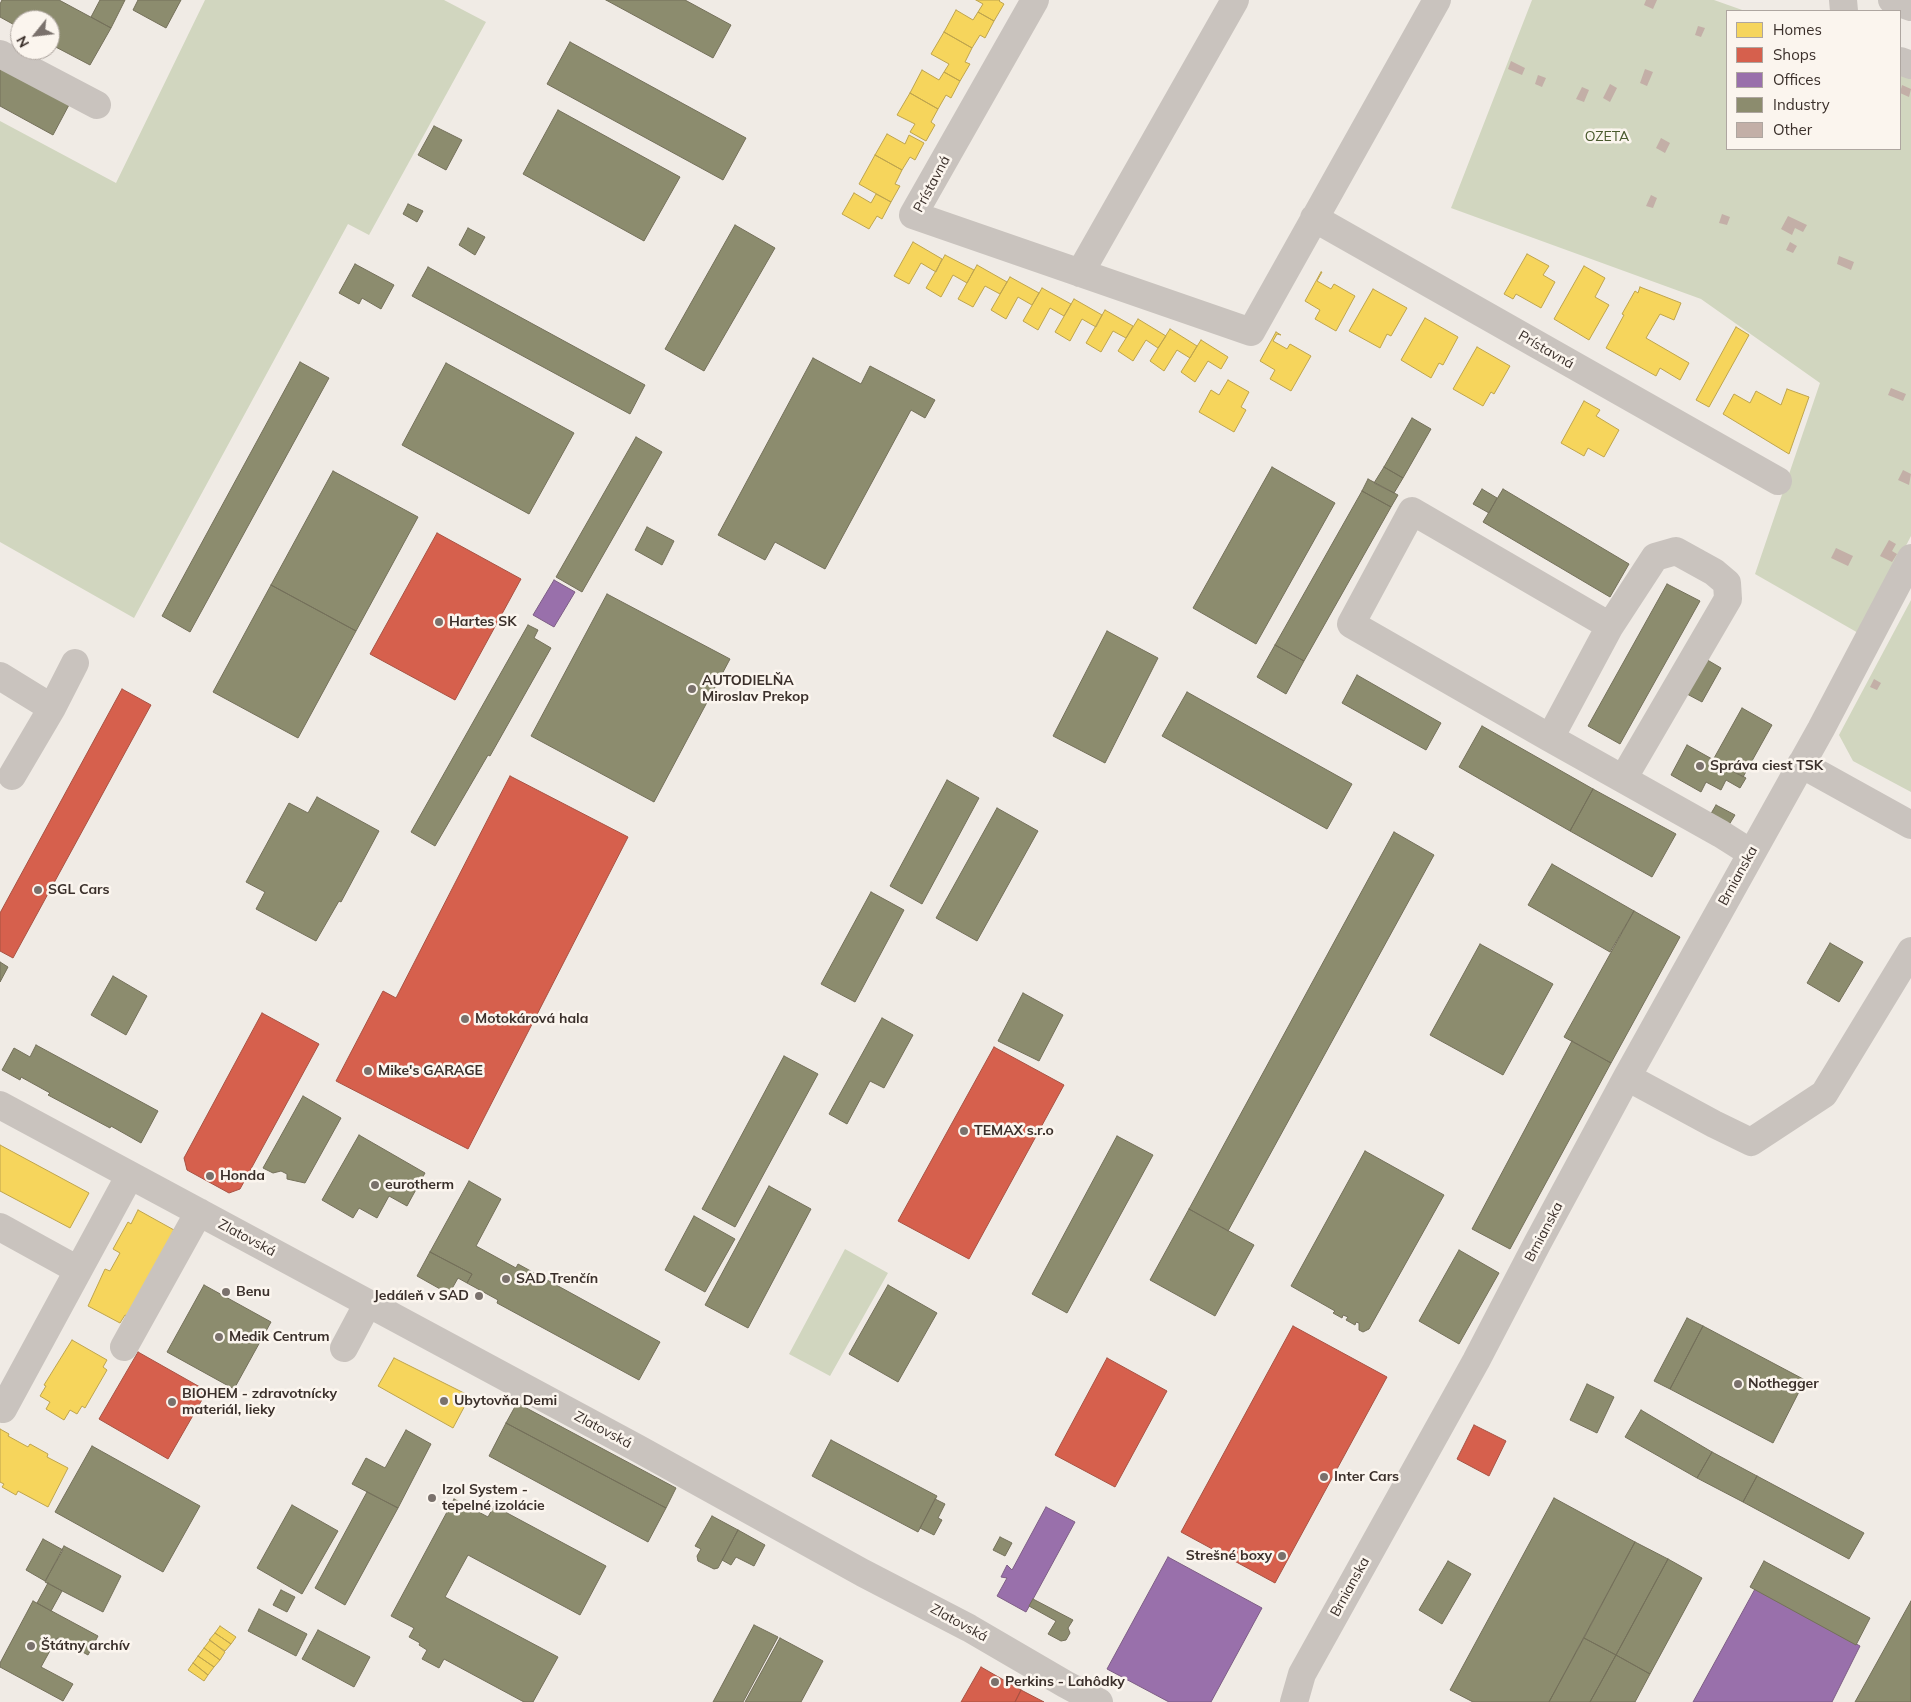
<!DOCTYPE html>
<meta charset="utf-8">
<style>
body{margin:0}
#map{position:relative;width:1911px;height:1702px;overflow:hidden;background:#f0ebe5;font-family:Mulish,sans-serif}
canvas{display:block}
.legend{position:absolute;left:1726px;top:10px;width:175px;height:140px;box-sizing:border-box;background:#fbf5ee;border:1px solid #aea6a0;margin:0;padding:6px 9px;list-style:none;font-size:15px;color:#3b302b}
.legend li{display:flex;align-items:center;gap:10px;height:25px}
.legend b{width:25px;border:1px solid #aea6a0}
.north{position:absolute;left:10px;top:10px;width:50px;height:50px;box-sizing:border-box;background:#fbf5ee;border:1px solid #aea6a0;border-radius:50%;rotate:241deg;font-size:14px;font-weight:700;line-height:20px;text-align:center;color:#3b302b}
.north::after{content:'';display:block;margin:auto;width:18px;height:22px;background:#7a716c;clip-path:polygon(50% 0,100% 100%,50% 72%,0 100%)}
</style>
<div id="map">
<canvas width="1911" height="1702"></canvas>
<ul class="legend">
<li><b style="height:14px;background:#f6d55c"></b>Homes</li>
<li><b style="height:14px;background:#d6604d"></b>Shops</li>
<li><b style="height:14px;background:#9970ab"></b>Offices</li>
<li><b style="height:14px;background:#8c8c6e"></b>Industry</li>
<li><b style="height:14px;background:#c3afa7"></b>Other</li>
</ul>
<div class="north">N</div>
</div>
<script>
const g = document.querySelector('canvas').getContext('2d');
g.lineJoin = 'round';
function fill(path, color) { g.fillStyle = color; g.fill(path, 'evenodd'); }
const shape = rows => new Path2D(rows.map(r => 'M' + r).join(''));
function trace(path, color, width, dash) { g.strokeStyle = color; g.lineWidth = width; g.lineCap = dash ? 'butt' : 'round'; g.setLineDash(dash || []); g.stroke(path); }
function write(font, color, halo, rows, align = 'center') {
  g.font = font + ' Mulish,sans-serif'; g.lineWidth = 5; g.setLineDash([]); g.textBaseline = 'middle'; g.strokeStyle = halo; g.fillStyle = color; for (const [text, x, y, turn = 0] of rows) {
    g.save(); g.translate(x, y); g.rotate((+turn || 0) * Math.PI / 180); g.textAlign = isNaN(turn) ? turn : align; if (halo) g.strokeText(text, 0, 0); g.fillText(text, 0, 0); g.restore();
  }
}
const green = shape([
 [205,0,444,0,486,22,369,235,348,224,134,618,0,542,0,121,116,183],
 [1532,0,1714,0,1745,11,1727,11,1727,149,1900,149,1900,68,1911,72,1911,536,1860,634,1755,574,1820,383,1701,299,1451,208],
 [1911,600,1911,792,1853,761,1839,735],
 [845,1249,888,1273,830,1376,789,1354]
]);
const homes = shape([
 [976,0,1000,0,999,1,1004,4,994,21,978,12,983,4,976,0],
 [956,10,973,20,978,12,994,21,985,38,980,35,972,48,944,32,956,10],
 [944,32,972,48,965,62,970,64,960,81,944,72,949,64,931,54,944,32],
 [922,70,939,80,944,72,960,81,951,98,946,95,938,109,910,93,922,70],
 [910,93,938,109,931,122,935,125,926,141,910,132,915,124,897,115,910,93],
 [887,134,905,144,909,135,924,143,915,160,910,157,902,170,875,155,887,134],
 [875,155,902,170,895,184,900,186,891,202,859,184,875,155],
 [854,193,871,203,876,194,891,202,882,219,877,216,869,229,842,214,854,193],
 [913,242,942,259,936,272,921,263,909,284,894,276,913,242],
 [1527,254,1549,266,1543,275,1555,282,1541,308,1516,294,1513,299,1504,294,1527,254],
 [945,255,974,270,967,283,953,275,941,297,926,288,945,255],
 [977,265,1007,282,1000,294,985,286,973,307,958,299,977,265],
 [1584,266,1605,278,1595,297,1609,305,1589,340,1554,319,1584,266],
 [1321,272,1322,272,1317,281,1331,289,1334,284,1355,296,1336,331,1315,319,1320,310,1305,301,1321,272],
 [1010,277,1039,293,1032,305,1018,297,1006,319,991,310,1010,277],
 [1640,287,1681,303,1674,320,1660,314,1646,338,1689,363,1680,380,1660,368,1656,376,1606,348,1624,315,1622,314,1635,291,1638,293,1640,287],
 [1042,288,1071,304,1064,316,1050,308,1038,330,1023,321,1042,288],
 [1373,289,1407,308,1391,336,1387,334,1380,348,1349,331,1373,289],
 [1074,299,1102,315,1096,327,1082,319,1070,341,1055,332,1074,299],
 [1105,310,1133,326,1126,338,1113,331,1101,352,1086,343,1105,310],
 [1425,318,1458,337,1443,365,1439,363,1431,378,1401,360,1425,318],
 [1138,319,1166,336,1158,348,1146,340,1133,361,1118,351,1138,319],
 [1736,327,1749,335,1709,407,1696,400,1736,327],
 [1170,329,1197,346,1190,358,1177,350,1164,371,1150,361,1170,329],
 [1276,332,1281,335,1277,334,1273,341,1287,349,1290,344,1311,356,1291,391,1270,379,1275,370,1260,361,1276,332],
 [1201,340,1228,357,1221,369,1208,361,1195,382,1181,372,1201,340],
 [1477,347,1510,366,1494,394,1491,392,1483,406,1453,389,1477,347],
 [1228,380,1249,392,1241,407,1246,410,1234,432,1199,412,1211,390,1219,395,1228,380],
 [1787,389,1809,397,1789,454,1723,414,1734,394,1750,403,1756,391,1781,405,1787,389],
 [1584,401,1600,410,1596,416,1619,430,1604,457,1588,448,1584,456,1561,443,1584,401],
 [0,1145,89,1193,70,1228,0,1191,0,1145],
 [138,1210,174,1230,132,1319,125,1315,120,1323,88,1306,105,1269,110,1271,120,1253,113,1249,128,1222,131,1224,138,1210],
 [72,1340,107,1360,103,1367,107,1370,85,1408,82,1406,77,1414,70,1410,64,1420,46,1409,50,1402,40,1396,46,1386,44,1385,72,1340],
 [394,1358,470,1396,453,1428,378,1386,394,1358],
 [0,1429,9,1434,8,1436,28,1447,30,1444,48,1454,47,1457,68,1468,48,1507,18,1491,16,1495,2,1487,4,1484,0,1482,0,1429],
 [220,1626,236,1637,231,1644,215,1633,220,1626],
 [215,1633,231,1644,225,1651,209,1640,215,1633],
 [210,1640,225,1652,220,1660,204,1648,210,1640],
 [204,1648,220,1660,214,1667,198,1656,204,1648],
 [198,1656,214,1667,208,1675,193,1663,198,1656],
 [193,1663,208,1675,204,1681,188,1670,193,1663]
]);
const shops = shape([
 [437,533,521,579,455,700,370,654,437,533],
 [122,689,151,705,13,958,0,951,0,913,122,689],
 [510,776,628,837,468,1149,336,1081,383,991,396,998,510,776],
 [262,1013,319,1044,240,1189,229,1193,187,1170,184,1158,262,1013],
 [994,1047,1064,1085,969,1259,898,1221,994,1047],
 [1293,1326,1387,1377,1275,1583,1181,1532,1293,1326],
 [138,1352,207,1391,168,1459,99,1419,138,1352],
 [1107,1358,1167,1391,1115,1487,1055,1455,1107,1358],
 [1474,1425,1506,1441,1489,1476,1457,1459,1474,1425],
 [981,1667,1021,1690,1015,1702,961,1702,981,1667],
 [1021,1690,1044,1702,1015,1702,1021,1690]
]);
const offices = shape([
 [554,580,575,592,554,627,533,615,554,580],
 [1046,1507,1075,1522,1026,1612,997,1596,1007,1578,1001,1577,1007,1565,1012,1570,1046,1507],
 [1168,1557,1262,1608,1211,1702,1169,1702,1107,1669,1168,1557],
 [1755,1589,1860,1646,1832,1702,1693,1702,1755,1589]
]);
const industry = shape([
 [2,0,59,0,111,28,90,65,50,44,50,20,20,20,20,28,0,17,0,4,2,0],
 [100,0,125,0,111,28,91,17,100,0],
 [138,0,181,0,166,28,133,10,138,0],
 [606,0,685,0,731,25,713,58,606,0],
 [570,42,746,138,723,180,547,84,570,42],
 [0,65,70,103,53,135,0,106,0,65],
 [558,110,680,177,644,241,523,174,558,110],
 [434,126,462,140,446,170,418,155,434,126],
 [408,204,423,211,417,222,403,214,408,204],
 [735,225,775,248,704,371,665,349,735,225],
 [468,228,485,237,475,255,459,245,468,228],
 [355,264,394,285,381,309,362,298,359,304,339,293,355,264],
 [428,267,645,385,630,414,412,296,428,267],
 [813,358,861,384,870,366,935,400,925,418,911,410,825,569,775,542,765,560,718,535,813,358],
 [300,362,329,378,190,632,162,616,300,362],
 [446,363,574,433,529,514,402,445,446,363],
 [1412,418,1431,429,1403,478,1384,467,1412,418],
 [636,437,662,452,582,592,556,577,636,437],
 [1272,467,1335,503,1256,644,1193,608,1272,467],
 [1384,467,1403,478,1394,493,1374,483,1384,467],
 [333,471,418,517,356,631,271,585,333,471],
 [1368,479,1398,495,1391,507,1362,491,1368,479],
 [1482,489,1497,498,1489,513,1473,504,1482,489],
 [1503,489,1629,564,1610,597,1483,522,1503,489],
 [1362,491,1391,507,1304,661,1275,645,1362,491],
 [647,527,674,541,662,565,635,550,647,527],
 [1667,584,1700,601,1620,744,1588,726,1667,584],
 [271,585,356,631,298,738,213,692,271,585],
 [607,594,730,659,654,802,531,736,607,594],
 [528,625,538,630,534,638,551,648,490,756,488,755,435,846,411,832,528,625],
 [1107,631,1158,658,1105,763,1053,736,1107,631],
 [1275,645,1304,661,1286,694,1257,677,1275,645],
 [1692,651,1721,668,1702,702,1672,686,1692,651],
 [1357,675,1441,723,1426,750,1342,703,1357,675],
 [1187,692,1352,784,1327,829,1162,736,1187,692],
 [1742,708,1772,725,1743,777,1713,760,1742,708],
 [1482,726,1593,789,1570,831,1459,767,1482,726],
 [1687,745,1746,778,1740,788,1726,780,1721,790,1706,782,1701,792,1671,775,1687,745],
 [947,780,979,798,922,904,890,886,947,780],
 [1593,789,1676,834,1652,877,1570,831,1593,789],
 [317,797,379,831,341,902,339,901,316,941,256,909,265,892,246,882,289,803,308,813,317,797],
 [1716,805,1735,815,1727,828,1709,817,1716,805],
 [997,808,1038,831,977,941,936,918,997,808],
 [1394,832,1434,855,1228,1231,1189,1209,1394,832],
 [1552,864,1634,911,1610,952,1528,905,1552,864],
 [871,892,904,910,855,1002,821,984,871,892],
 [1634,911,1680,937,1611,1063,1564,1037,1634,911],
 [1830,943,1863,962,1839,1002,1807,983,1830,943],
 [1480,944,1553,984,1503,1075,1430,1035,1480,944],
 [0,962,8,967,0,982,0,962],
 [113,976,147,996,126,1035,91,1015,113,976],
 [1023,993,1063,1015,1039,1061,998,1041,1023,993],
 [882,1018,913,1035,884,1088,870,1081,847,1124,829,1114,882,1018],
 [1572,1041,1611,1063,1510,1249,1472,1229,1572,1041],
 [36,1045,158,1111,141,1143,111,1126,110,1128,48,1095,50,1093,21,1077,20,1080,2,1070,14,1048,30,1057,36,1045],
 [784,1056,818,1074,735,1227,702,1209,784,1056],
 [303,1096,341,1118,305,1183,287,1179,287,1174,281,1171,273,1173,263,1168,303,1096],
 [359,1135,425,1173,407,1206,389,1196,377,1218,359,1208,353,1218,322,1200,359,1135],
 [1117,1136,1153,1155,1067,1313,1032,1294,1117,1136],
 [1365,1151,1444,1195,1369,1329,1363,1332,1359,1330,1359,1323,1356,1322,1355,1325,1346,1320,1348,1317,1343,1315,1342,1318,1333,1313,1335,1311,1291,1286,1365,1151],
 [469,1181,501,1199,476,1246,516,1268,518,1264,660,1342,639,1380,497,1303,498,1300,467,1283,472,1274,430,1252,469,1181],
 [769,1186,811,1209,748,1328,705,1305,769,1186],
 [1189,1209,1254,1245,1215,1316,1150,1280,1189,1209],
 [694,1216,735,1239,705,1292,665,1270,694,1216],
 [1459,1250,1499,1273,1459,1344,1419,1321,1459,1250],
 [430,1252,472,1274,467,1283,458,1278,449,1294,417,1276,430,1252],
 [204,1285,271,1322,234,1389,167,1352,204,1285],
 [888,1285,937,1313,898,1382,849,1354,888,1285],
 [1687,1318,1703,1326,1670,1389,1654,1381,1687,1318],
 [1703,1326,1805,1380,1773,1443,1670,1389,1703,1326],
 [1587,1384,1614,1397,1597,1433,1570,1420,1587,1384],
 [517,1403,676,1488,666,1508,506,1423,517,1403],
 [1641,1410,1712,1452,1697,1478,1625,1437,1641,1410],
 [506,1423,666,1508,648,1542,489,1456,506,1423],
 [406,1430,431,1444,398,1508,352,1484,366,1458,385,1468,406,1430],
 [831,1440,937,1496,918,1532,812,1476,831,1440],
 [92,1446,200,1506,163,1572,55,1512,92,1446],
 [1712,1452,1757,1476,1743,1502,1697,1478,1712,1452],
 [1757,1476,1864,1533,1849,1559,1743,1502,1757,1476],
 [367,1492,398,1508,345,1605,315,1588,367,1492],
 [1554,1498,1635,1542,1549,1702,1473,1702,1450,1690,1554,1498],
 [454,1499,488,1517,494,1506,606,1566,580,1615,468,1555,445,1597,558,1657,533,1702,524,1702,444,1659,439,1668,422,1659,427,1650,419,1645,420,1643,409,1637,414,1628,391,1616,454,1499],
 [935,1499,945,1504,938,1518,942,1520,934,1535,920,1528,935,1499],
 [292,1505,338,1531,302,1594,257,1568,292,1505],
 [712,1516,738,1530,718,1568,714,1569,698,1561,697,1556,701,1549,695,1546,712,1516],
 [738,1530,765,1545,754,1566,736,1557,731,1565,722,1560,738,1530],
 [1000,1537,1012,1543,1005,1556,993,1550,1000,1537],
 [43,1539,63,1550,45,1581,26,1570,43,1539],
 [1635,1542,1668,1559,1616,1655,1584,1638,1635,1542],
 [64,1546,121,1576,103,1612,45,1582,64,1546],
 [1668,1559,1702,1578,1650,1674,1616,1655,1668,1559],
 [1448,1561,1471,1574,1442,1624,1419,1610,1448,1561],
 [1764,1561,1870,1618,1856,1645,1750,1587,1764,1561],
 [48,1583,62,1591,51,1611,37,1603,48,1583],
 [281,1590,295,1597,287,1612,273,1605,281,1590],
 [1033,1599,1073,1620,1068,1628,1070,1633,1066,1640,1061,1641,1048,1634,1056,1621,1029,1606,1033,1599],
 [33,1601,98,1636,88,1655,57,1638,41,1667,73,1684,63,1701,0,1667,0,1663,33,1601],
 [1911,1601,1911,1702,1855,1702,1911,1601],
 [259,1609,307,1634,296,1656,248,1631,259,1609],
 [754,1625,778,1637,743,1702,713,1702,754,1625],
 [318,1630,370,1657,354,1687,302,1659,318,1630],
 [780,1638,823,1661,801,1702,745,1702,780,1638],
 [1584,1638,1616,1655,1590,1702,1549,1702,1584,1638],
 [1616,1655,1650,1674,1635,1702,1590,1702,1616,1655]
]);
const building = shape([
 [1646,0,1657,0,1653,9,1644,5],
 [1698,26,1705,28,1701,37,1695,35],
 [1511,61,1525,68,1522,75,1508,69],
 [1645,69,1653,72,1647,86,1640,83],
 [1538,75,1546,78,1542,87,1535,84],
 [1610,84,1617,88,1610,102,1603,98],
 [1902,85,1911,89,1909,97,1900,93],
 [1582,87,1589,90,1584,102,1576,99],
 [1661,138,1670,143,1665,153,1656,148],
 [1651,195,1657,198,1653,208,1646,206],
 [1722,214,1730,217,1727,225,1719,223],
 [1788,216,1807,225,1803,232,1795,228,1792,235,1781,229],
 [1790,242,1797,246,1793,253,1786,250],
 [1839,256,1854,262,1851,270,1837,264],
 [1891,388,1906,394,1903,401,1888,395],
 [1903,470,1911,474,1909,485,1898,480],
 [1889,540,1896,544,1892,551,1897,554,1892,562,1880,556],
 [1836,548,1853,556,1848,566,1831,558],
 [1874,679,1881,683,1877,690,1870,687]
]);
const minor = shape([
 [1035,0,913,215,1251,332,1437,0],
 [1843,0,1844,11],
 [1892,0,1911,7],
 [0,54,97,105],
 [1900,61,1911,65],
 [1314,218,1778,481],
 [1080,273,1235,0],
 [1610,626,1655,557,1676,551,1714,572,1727,583,1728,599,1623,779],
 [0,676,52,708,75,663],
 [1550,738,1610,626,1412,511,1351,624,1550,738,1721,834,1751,853],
 [1801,764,1911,825],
 [12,776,52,708],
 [1627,1077,1714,1124,1751,1142,1824,1094,1911,951],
 [0,1105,637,1448,863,1573,969,1628,1065,1684,1099,1702],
 [0,1227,78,1270],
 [124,1347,199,1212],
 [344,1348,368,1303],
 [0,1407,3,1409,130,1175],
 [1294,1702,1302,1674,1476,1361,1538,1242,1627,1077,1821,729,1911,558]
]);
const markers = [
 [439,622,5,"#7a716c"],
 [692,689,5,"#7a716c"],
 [1700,766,5,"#7a716c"],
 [38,890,5,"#7a716c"],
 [465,1019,5,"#7a716c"],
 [368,1071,5,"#7a716c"],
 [964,1131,5,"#7a716c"],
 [210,1176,5,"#7a716c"],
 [375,1185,5,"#7a716c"],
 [506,1279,5,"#7a716c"],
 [226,1292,5,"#7a716c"],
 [479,1296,5,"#7a716c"],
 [219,1337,5,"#7a716c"],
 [1738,1384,5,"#7a716c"],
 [444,1401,5,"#7a716c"],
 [172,1402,5,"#7a716c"],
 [1324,1477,5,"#7a716c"],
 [432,1498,5,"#7a716c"],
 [1282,1556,5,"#7a716c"],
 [31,1646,5,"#7a716c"],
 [995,1682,5,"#7a716c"]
];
const parkNames = [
 ["OZETA",1607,137]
];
const streetNames = [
 ["Prístavná",932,184,-62],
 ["Prístavná",1546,350,30],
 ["Brnianska",1738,876,-61],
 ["Brnianska",1544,1232,-62],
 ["Zlatovská",247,1238,28],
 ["Zlatovská",603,1430,28],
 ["Brnianska",1350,1587,-61],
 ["Zlatovská",959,1623,29]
];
const poiNames = [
 ["Hartes SK",449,622],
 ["AUTODIELŇA",702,681],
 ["Miroslav Prekop",702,697],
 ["Správa ciest TSK",1710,766],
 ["SGL Cars",48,890],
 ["Motokárová hala",475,1019],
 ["Mike's GARAGE",378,1071],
 ["TEMAX s.r.o",974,1131],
 ["Honda",220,1176],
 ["eurotherm",385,1185],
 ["SAD Trenčín",516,1279],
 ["Benu",236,1292],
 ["Jedáleň v SAD",469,1296,"right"],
 ["Medik Centrum",229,1337],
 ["Nothegger",1748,1384],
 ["BIOHEM - zdravotnícky",182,1394],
 ["materiál, lieky",182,1410],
 ["Ubytovňa Demi",454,1401],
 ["Inter Cars",1334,1477],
 ["Izol System -",442,1490],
 ["tepelné izolácie",442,1506],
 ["Strešné boxy",1272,1556,"right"],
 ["Štátny archív",41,1646],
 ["Perkins - Lahôdky",1005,1682]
];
fill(green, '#d1d6bf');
fill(homes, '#f6d55c');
trace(homes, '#bea44d', 1);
fill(shops, '#d6604d');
trace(shops, '#a85243', 1);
fill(offices, '#9970ab');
trace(offices, '#7d5d85', 1);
fill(industry, '#8c8c6e');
trace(industry, '#74705a', 1);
fill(building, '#c3afa7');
trace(minor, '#c9c3be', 28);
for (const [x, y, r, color] of markers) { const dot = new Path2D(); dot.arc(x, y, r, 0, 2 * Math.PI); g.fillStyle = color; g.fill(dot); trace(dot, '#fbf5ee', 2); }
write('14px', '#4a5a2e', '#fbf5ee', parkNames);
write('14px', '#3b302b', '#fbf5ee', streetNames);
write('bold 14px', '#3b302b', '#fbf5ee', poiNames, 'left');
</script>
